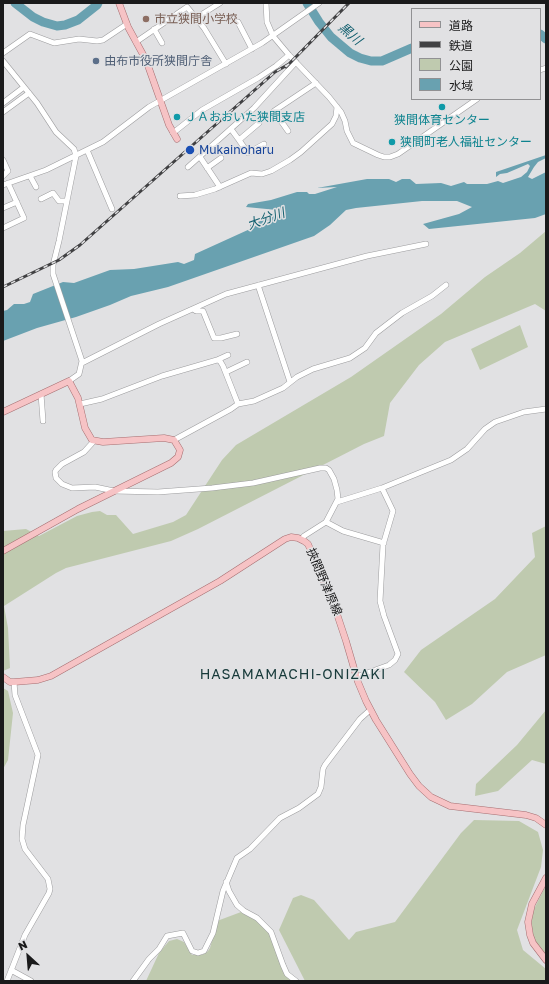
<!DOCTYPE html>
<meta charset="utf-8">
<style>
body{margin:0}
#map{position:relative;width:549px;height:984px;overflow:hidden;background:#e1e1e3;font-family:"Golos Text","Noto Sans JP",sans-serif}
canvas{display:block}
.frame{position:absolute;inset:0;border:4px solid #1a1a1b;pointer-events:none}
.legend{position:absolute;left:411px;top:8px;width:130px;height:92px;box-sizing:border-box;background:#e1e1e3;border:1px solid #919193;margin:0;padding:5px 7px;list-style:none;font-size:12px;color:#1a1a1b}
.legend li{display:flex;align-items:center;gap:8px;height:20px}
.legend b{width:20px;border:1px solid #919193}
.north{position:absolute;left:8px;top:936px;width:40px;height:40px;-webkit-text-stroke:3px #e1e1e3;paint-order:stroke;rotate:334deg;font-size:11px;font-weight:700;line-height:16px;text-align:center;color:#1a1a1b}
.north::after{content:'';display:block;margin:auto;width:14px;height:18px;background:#1a1a1b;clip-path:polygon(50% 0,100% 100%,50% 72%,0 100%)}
</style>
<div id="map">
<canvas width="549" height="984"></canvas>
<div class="frame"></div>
<ul class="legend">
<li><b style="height:5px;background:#f6c3c5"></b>道路</li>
<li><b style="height:5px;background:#414143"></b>鉄道</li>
<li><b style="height:11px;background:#bfcaaf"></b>公園</li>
<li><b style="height:11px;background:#69a1b0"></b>水域</li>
</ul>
<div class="north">N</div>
</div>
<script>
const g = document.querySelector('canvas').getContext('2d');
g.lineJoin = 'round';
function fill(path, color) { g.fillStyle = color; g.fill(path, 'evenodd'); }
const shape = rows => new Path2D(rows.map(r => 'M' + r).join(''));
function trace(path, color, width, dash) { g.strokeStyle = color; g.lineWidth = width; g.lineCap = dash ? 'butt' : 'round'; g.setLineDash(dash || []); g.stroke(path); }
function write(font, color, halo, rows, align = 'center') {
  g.font = font + ' "Golos Text","Noto Sans JP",sans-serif'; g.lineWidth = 3; g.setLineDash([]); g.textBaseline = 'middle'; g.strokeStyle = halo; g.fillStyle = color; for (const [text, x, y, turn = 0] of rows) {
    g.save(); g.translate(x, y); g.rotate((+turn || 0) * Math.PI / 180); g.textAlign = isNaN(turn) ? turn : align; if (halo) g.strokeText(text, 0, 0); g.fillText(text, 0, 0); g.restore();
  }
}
const green = shape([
 [546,231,546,311,535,304,445,342,419,365,390,403,384,436,364,444,198,529,171,541,66,568,56,573,4,606,8,628,10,668,3,671,3,531,26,529,39,536,77,516,92,512,100,511,107,515,116,515,133,534,173,522,186,515,222,460,236,445,351,377,441,314,485,277,520,253],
 [520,325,528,347,480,370,471,349],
 [546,526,546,655,507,672,472,704,446,720,435,702,404,672,421,650,495,599,535,557,532,533],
 [3,688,8,691,13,713,8,760,3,769],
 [546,710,546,764,532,760,498,791,475,796,476,784,517,745],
 [474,820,519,821,538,832,543,850,541,867,517,930,523,950,546,969,546,981,305,981,279,930,293,898,301,895,314,900,349,940,356,932,395,922,461,833],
 [546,885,546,956,539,950,534,938,531,925,533,911],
 [241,912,266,926,285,969,296,981,146,981,159,953,169,941,177,939,184,942,192,955,202,955,208,951,210,948,217,921]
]);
const water = shape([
 [546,155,546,158,538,162,534,167,528,177,532,179,546,172,546,214,535,218,429,229,423,224,459,214,472,207,457,201,422,201,356,208,346,210,330,225,314,236,168,287,131,296,110,305,76,317,37,328,3,341,3,311,7,310,14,304,24,304,30,302,33,294,63,282,74,283,110,270,134,269,178,262,184,264,194,260,195,254,250,229,250,225,268,218,277,210,246,207,248,204,271,200,297,192,307,192,309,194,315,194,337,187,317,188,367,179,389,179,396,182,402,179,410,179,416,184,441,183,451,186,464,182,467,184,487,184,498,181,503,183,521,177,527,172,530,166,528,164,507,173,500,174,496,177,496,172]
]);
const river = shape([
 [15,3,33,17,43,22,57,26,65,25,78,20,97,5,98,3],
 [307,3,319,22,331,37,350,53,360,58,371,61,382,61,412,48],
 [540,34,546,39]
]);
const minor = shape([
 [266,3,267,22,273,36,289,55,329,97,341,112,345,121,347,131,353,143,378,155,384,157,390,157,398,154,477,99],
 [196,18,220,3],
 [238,22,252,49],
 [154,29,162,43],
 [136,42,187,7,204,28,226,64],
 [3,53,30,34,54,43,79,39,97,41,103,40,127,24],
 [3,61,37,103,56,132,74,149,76,156,59,241,53,265,53,274,82,361,79,374,69,381],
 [540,70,546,68],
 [3,103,24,87],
 [3,112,29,93],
 [231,129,239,140,259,123],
 [288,131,274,111,316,83],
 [173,133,202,110,258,78,276,66,289,55],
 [239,140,248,153,264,144],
 [87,150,112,209],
 [200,157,220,187],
 [3,160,8,171,3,176],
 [188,167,254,108,296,62],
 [207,168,221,158],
 [30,176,36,187],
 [3,185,46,170,103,142,149,107,262,43,319,3],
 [180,196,195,195,215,189,251,173,262,174,271,171,290,160,301,152,332,124,336,116,337,107],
 [41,199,53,193,59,201,67,201],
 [3,208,17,202],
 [3,228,24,218,8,183],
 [258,285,290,382],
 [193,309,196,311,203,311,214,338,221,338,237,334],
 [217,360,228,355],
 [82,363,159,324,226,294,367,256,426,244],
 [226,372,247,362],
 [41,394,43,421],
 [80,404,102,399,162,376,217,360,220,361,223,366,238,404],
 [174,440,231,409,238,404,254,401,283,388,297,377,313,369,350,358,365,348,376,333,402,313,432,296,446,285],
 [94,441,84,452,62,464,56,470,55,472,56,478,62,484,72,488,95,487,114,491,158,492,212,488,253,483,320,468,326,468,329,470,334,479,337,490,338,499,326,522],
 [337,502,382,488,451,460,467,449,485,429,495,422,524,412,546,409],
 [302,539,304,536,326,522,343,531,384,543],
 [356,677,389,665,395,660,398,654,384,616,380,601,383,545,393,511,382,488],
 [226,882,229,891,237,905,244,911,257,918,271,932,283,965,287,974,296,981],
 [11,970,31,981],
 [7,981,25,935,49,893,50,889,48,879,25,849,22,839,23,825,38,755,15,695,14,682],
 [133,981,149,959,159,949,167,936,183,933,192,951,198,953,204,951,213,933,223,891,237,858,250,849,280,818,299,808,318,794,321,787,323,769,325,765,360,719,370,710]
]);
const major = shape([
 [119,3,128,27,146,60,169,125,177,139],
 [3,412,69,381,78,398,85,428,92,440,103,442,164,438,174,440,180,450,178,457,171,463,78,509,3,551],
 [3,677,10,682,14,682,38,680,51,676,220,581,285,539,291,537,298,538,304,541,308,544,334,605,346,641,358,682,366,701,376,720,410,774,419,786,431,797,450,806,526,815,536,818,546,825],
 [546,878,532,904,528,922,530,935,533,943,546,960]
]);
const rail = shape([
 [286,67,349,3],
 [3,287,59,260,80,245,275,72,289,64]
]);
const markers = [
 [146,19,4,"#8d6e63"],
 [96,61,4,"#5c6f8a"],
 [442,107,4,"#0f9aa8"],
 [177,117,4,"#0f9aa8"],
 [392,142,4,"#0f9aa8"],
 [190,150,5,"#1a4fb4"]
];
const educationNames = [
 ["市立狭間小学校",154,19]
];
const serviceNames = [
 ["由布市役所狭間庁舎",104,61]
];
const cultureNames = [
 ["ＪＡおおいた狭間支店",185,117],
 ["狭間体育センター",442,120,"center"],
 ["狭間町老人福祉センター",400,142]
];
const transitNames = [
 ["Mukainoharu",199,150]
];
const streetNames = [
 ["挾間野津原線",324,582,67]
];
const waterNames = [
 ["黒川",350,34,40],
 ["大分川",266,219,-20]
];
const quarterNames = [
 ["HASAMAMACHI-ONIZAKI",293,675]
];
fill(green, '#bfcaaf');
fill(water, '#69a1b0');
trace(river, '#69a1b0', 9);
trace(minor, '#9c9c9e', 6);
trace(major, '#a56e71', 7);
trace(minor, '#fff', 5);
trace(major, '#f6c3c5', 6);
trace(rail, '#414143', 3);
trace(rail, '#e1e1e3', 1.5, [4.5]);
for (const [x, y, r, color] of markers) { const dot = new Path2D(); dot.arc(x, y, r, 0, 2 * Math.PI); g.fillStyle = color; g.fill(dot); trace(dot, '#e1e1e3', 1.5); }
write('12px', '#785e54', '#e1e1e3', educationNames, 'left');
write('12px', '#4e5e75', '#e1e1e3', serviceNames, 'left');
write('12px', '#0d838f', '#e1e1e3', cultureNames, 'left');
write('12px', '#164399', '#e1e1e3', transitNames, 'left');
write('12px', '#1a1a1b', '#e1e1e3', streetNames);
write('italic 13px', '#105e6e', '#e1e1e3', waterNames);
g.letterSpacing = '1px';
write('14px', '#173a3a', '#e1e1e3', quarterNames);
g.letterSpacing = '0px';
</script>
